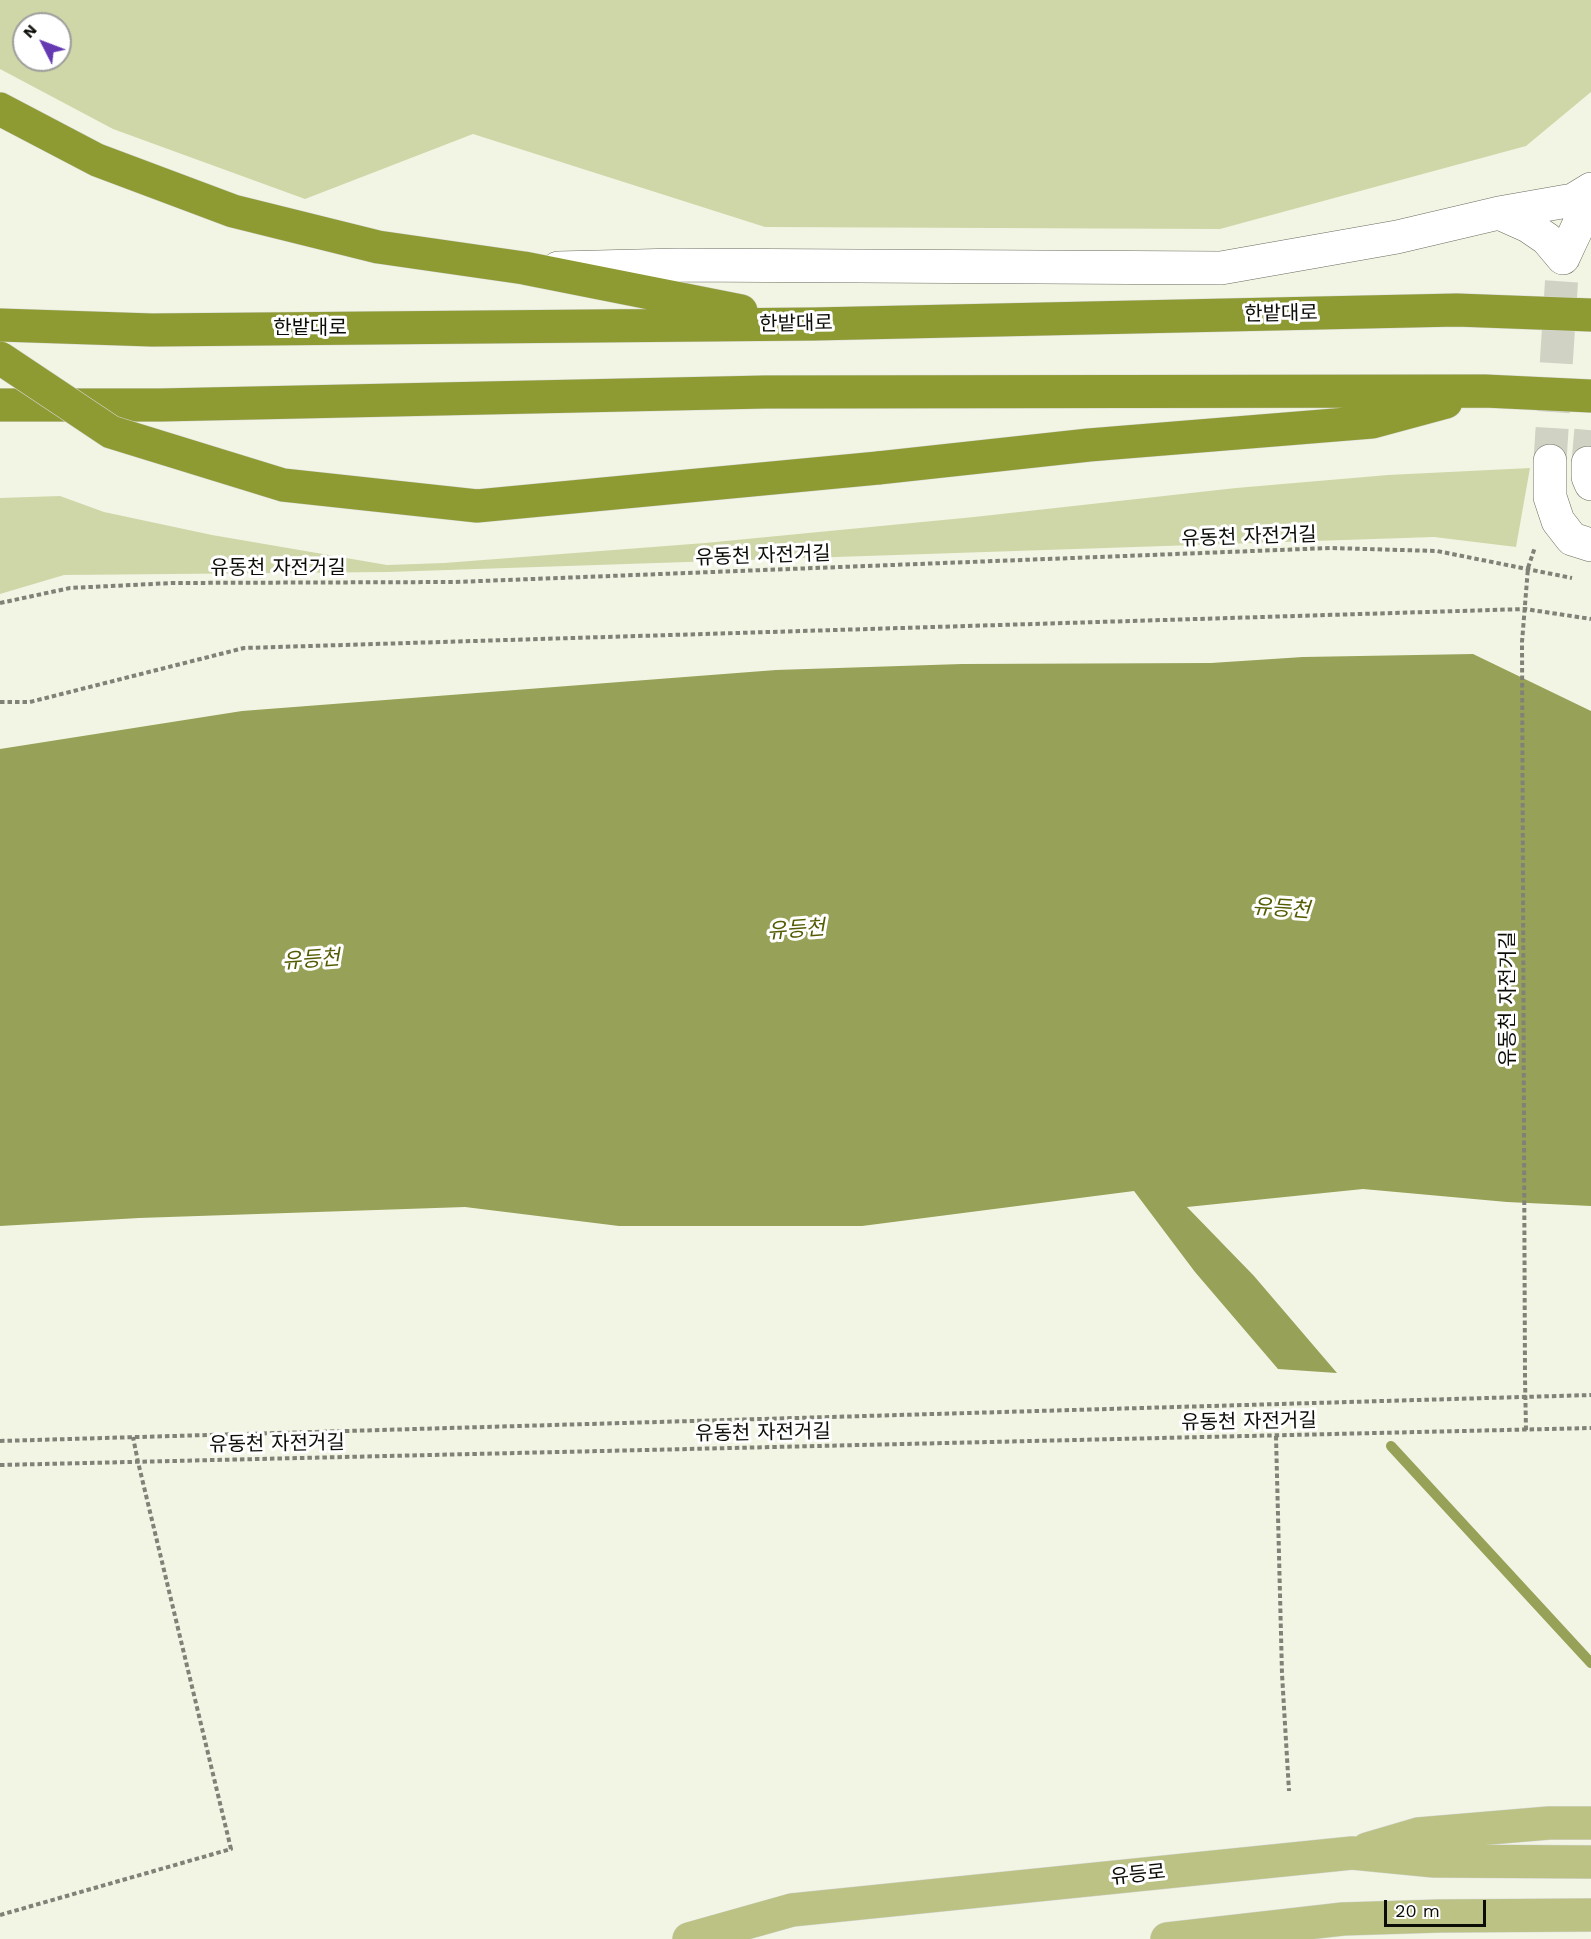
<!DOCTYPE html>
<meta charset="utf-8">
<style>
body{margin:0}
#map{position:relative;width:1591px;height:1939px;overflow:hidden;background:#f2f5e4;font-family:"Work Sans",sans-serif}
canvas{display:block}
.north{position:absolute;left:12px;top:12px;width:60px;height:60px;box-sizing:border-box;background:#fff;border:2px solid #9e9e9c;border-radius:50%;rotate:312deg;font-size:16px;font-weight:700;line-height:24px;text-align:center;color:#0c0d07}
.north::after{content:'';display:block;margin:auto;width:21px;height:27px;background:#6539b1;clip-path:polygon(50% 0,100% 100%,50% 72%,0 100%)}
.scale{position:absolute;left:1384px;top:1900px;width:102px;height:27px;box-sizing:border-box;border:3px solid #0c0d07;border-top:0;padding-left:8px;font-size:18px;line-height:21px;white-space:nowrap;color:#0c0d07;-webkit-text-stroke:4px #fff;paint-order:stroke}
</style>
<div id="map">
<canvas width="1591" height="1939"></canvas>
<div class="north">N</div>
<div class="scale">20 m</div>
</div>
<script>
const g = document.querySelector('canvas').getContext('2d');
g.lineJoin = 'round';
function fill(path, color) { g.fillStyle = color; g.fill(path, 'evenodd'); }
const shape = rows => new Path2D(rows.map(r => 'M' + r).join(''));
function trace(path, color, width, dash) { g.strokeStyle = color; g.lineWidth = width; g.lineCap = dash ? 'butt' : 'round'; g.setLineDash(dash || []); g.stroke(path); }
function write(font, color, halo, rows, align = 'center') {
  g.font = font + ' "Work Sans","Noto Sans KR",sans-serif'; g.lineWidth = 6; g.setLineDash([]); g.textBaseline = 'middle'; g.strokeStyle = halo; g.fillStyle = color; for (const [text, x, y, turn = 0] of rows) {
    g.save(); g.translate(x, y); g.rotate((+turn || 0) * Math.PI / 180); g.textAlign = isNaN(turn) ? turn : align; if (halo) g.strokeText(text, 0, 0); g.fillText(text, 0, 0); g.restore();
  }
}
const green = shape([
 [0,0,1591,0,1591,92,1526,146,1220,229,765,227,473,134,305,199,113,129,0,69],
 [24,24,60,24,60,60,24,60],
 [1530,468,1516,547,1434,537,388,572,64,575,0,594,0,498,60,496,104,512,212,535,387,565,444,563,705,543,974,517,1236,488,1388,475]
]);
const water = shape([
 [1473,654,1591,711,1591,1206,1507,1202,1363,1189,1187,1207,1254,1276,1337,1373,1278,1369,1195,1272,1134,1191,862,1226,619,1226,465,1207,139,1218,0,1226,0,749,242,711,776,670,962,664,1211,663,1303,657]
]);
const stream = shape([
 [1391,1446,1591,1663]
]);
const minorTunnel = shape([
 [1550,461,1563,258],
 [1588,463,1591,428]
]);
const path = shape([
 [0,603,70,588,172,583,455,582,1330,548,1437,551,1572,578],
 [0,702,30,702,244,648,1525,609,1591,619],
 [1526,1430,1525,1378,1522,642,1528,568,1535,547],
 [1276,1436,1282,1674,1289,1791],
 [0,1441,1591,1395],
 [0,1465,1591,1428],
 [0,1915,231,1849,138,1462,133,1437]
]);
const minor = shape([
 [1499,213,1528,226,1547,239,1563,258,1578,226,1591,208],
 [558,268,677,265,1221,268,1397,237,1499,213,1573,200,1591,189],
 [1550,461,1550,497,1558,521,1572,539,1591,545],
 [1588,463,1588,477,1591,484]
]);
const major = shape([
 [1367,1849,1418,1834,1549,1823,1591,1823],
 [689,1939,792,1910,1352,1853,1434,1861,1591,1862],
 [1167,1939,1343,1919,1439,1916,1591,1915]
]);
const highway = shape([
 [0,109,97,160,233,211,378,247,524,268,741,311],
 [0,325,152,330,814,324,1457,310,1591,315],
 [0,405,161,405,765,392,1485,391,1591,396],
 [878,468,1089,445,1372,422,1446,402]
]);
const highwayBridge = shape([
 [0,358,111,432,283,485,477,506,878,468]
]);
const streetNames = [
 ["한밭대로",1281,314,-1],
 ["한밭대로",796,324,-1],
 ["한밭대로",310,328],
 ["유동천 자전거길",1249,537,-2],
 ["유동천 자전거길",763,556,-2],
 ["유동천 자전거길",278,568],
 ["유동천 자전거길",1508,999,-90],
 ["유동천 자전거길",1249,1422,-1],
 ["유동천 자전거길",763,1433,-1],
 ["유동천 자전거길",277,1444,-1],
 ["유등로",1138,1875,-6]
];
const waterNames = [
 ["유등천",1281,909,4],
 ["유등천",796,930,-4],
 ["유등천",311,960,-4]
];
fill(green, '#cfd7a8');
fill(water, '#97a158');
trace(stream, '#97a158', 10);
trace(minorTunnel, '#d0d2c3', 33, [33, 16]);
trace(minor, '#696c5d', 34);
trace(major, '#d8d8d7', 34);
trace(highway, '#d8d8d7', 34);
trace(path, '#808277', 4, [4.5, 3]);
trace(minor, '#fff', 33);
trace(major, '#bbc284', 33);
trace(highway, '#8e9a32', 33);
trace(highwayBridge, '#d8d8d7', 34, []);
trace(highwayBridge, '#8e9a32', 33);
write('20px', '#0c0d07', '#fff', streetNames);
write('italic 21px', '#545b01', '#fff', waterNames);
</script>
